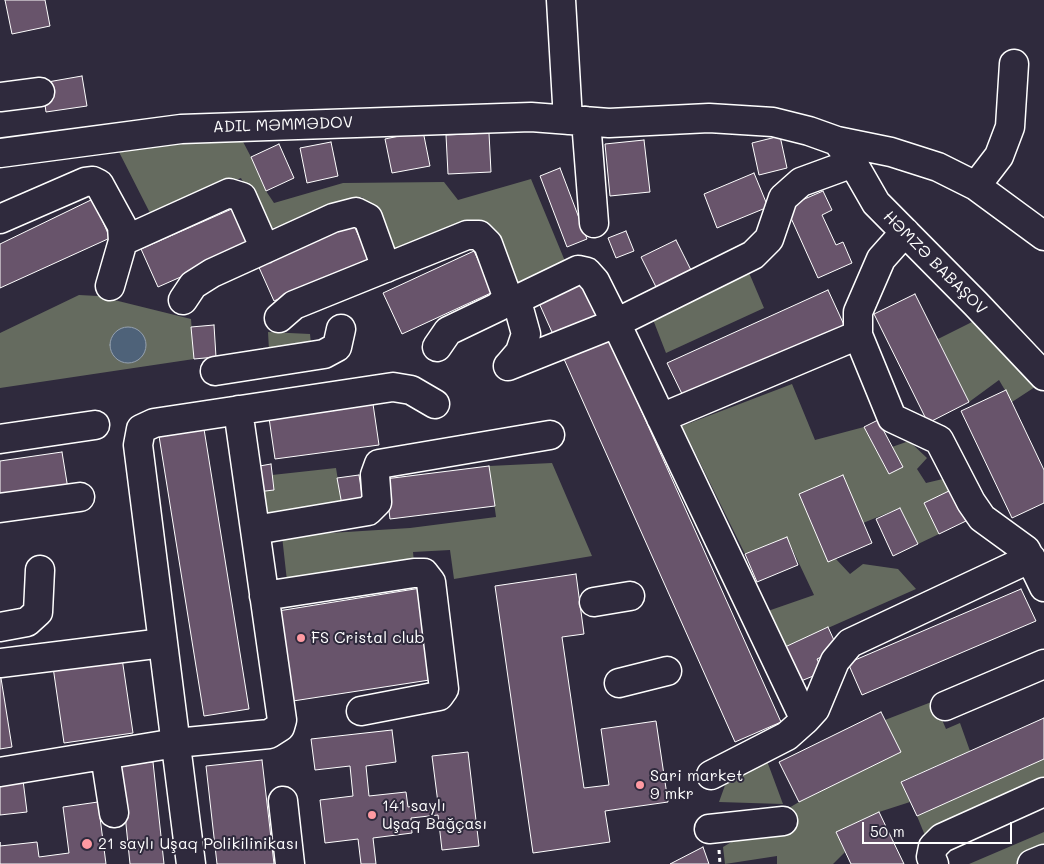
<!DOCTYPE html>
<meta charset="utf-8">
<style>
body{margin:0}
#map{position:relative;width:1044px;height:864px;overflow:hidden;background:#2f2a3d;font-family:Mali,sans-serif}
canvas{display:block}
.scale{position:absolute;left:862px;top:822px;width:150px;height:22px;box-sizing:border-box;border:2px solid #fff;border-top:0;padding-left:6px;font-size:15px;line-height:18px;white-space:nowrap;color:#fff;-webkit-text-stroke:4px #2f2a3d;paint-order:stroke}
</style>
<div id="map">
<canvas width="1044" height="864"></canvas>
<div class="scale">50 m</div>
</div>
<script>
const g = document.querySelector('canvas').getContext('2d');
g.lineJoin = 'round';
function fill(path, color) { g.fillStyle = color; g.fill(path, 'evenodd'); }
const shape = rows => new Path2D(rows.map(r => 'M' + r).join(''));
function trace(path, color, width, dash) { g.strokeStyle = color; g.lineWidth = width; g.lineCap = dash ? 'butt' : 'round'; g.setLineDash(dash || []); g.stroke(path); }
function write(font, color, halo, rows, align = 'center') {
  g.font = font + ' Mali,sans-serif'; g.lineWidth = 4; g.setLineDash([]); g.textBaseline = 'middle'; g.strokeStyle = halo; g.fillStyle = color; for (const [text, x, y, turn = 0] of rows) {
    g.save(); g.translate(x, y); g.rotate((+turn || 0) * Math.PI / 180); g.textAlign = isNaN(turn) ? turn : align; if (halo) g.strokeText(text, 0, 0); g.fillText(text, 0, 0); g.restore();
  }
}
const green = shape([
 [239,134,251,157,266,191,274,203,343,183,444,182,458,200,531,179,567,266,518,288,500,247,478,220,390,253,362,197,267,230,241,178,150,213,119,152],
 [747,268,764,308,666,353,652,317],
 [79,295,98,296,191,319,194,359,0,388,0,333],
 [976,320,1038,385,1012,402,999,380,969,402,938,339],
 [268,332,310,334,311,344,269,350],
 [792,384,815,440,864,427,889,474,902,467,892,447,909,441,927,458,917,469,926,483,947,478,951,490,925,503,939,534,918,544,900,508,863,523,835,558,850,574,863,564,898,569,916,589,785,647,765,612,814,595,787,538,745,554,682,426],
 [552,463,592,556,454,579,450,550,413,552,414,562,287,581,282,536,410,528,496,517,489,466],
 [336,468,342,505,263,519,257,492,274,490,272,475],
 [934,701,946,729,960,723,970,751,902,781,910,802,879,812,836,832,845,852,833,864,777,864,777,856,725,864,723,847,799,802,900,752,885,720],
 [1044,759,1044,787,926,838,917,816],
 [767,761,783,804,719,802,728,777],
 [1044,832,1044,864,969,864]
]);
const water = shape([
 '110 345a18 18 0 1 1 36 0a18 18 0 1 1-36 0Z'
]);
const building = shape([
 [5,0,45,0,50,26,12,34,5,0],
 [82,76,87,106,46,112,42,83,82,76],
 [423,131,430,166,392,173,385,139,423,131],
 [489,133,491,172,448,174,446,135,489,133],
 [780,136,787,168,759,175,752,143,780,136],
 [644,140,650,192,610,196,605,144,644,140],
 [331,142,338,176,307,183,300,148,331,142],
 [279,144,294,178,266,191,251,157,279,144],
 [560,168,587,239,567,247,540,176,560,168],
 [754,173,768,207,717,228,704,194,754,173],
 [823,191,832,210,822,215,836,245,843,242,852,263,818,278,786,207,823,191],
 [93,199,110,238,0,288,0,244,93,199],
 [234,208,251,246,158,287,141,249,234,208],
 [352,221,369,259,274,301,257,263,352,221],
 [626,231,634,251,616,258,608,238,626,231],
 [676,240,691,270,656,287,641,257,676,240],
 [474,251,493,292,402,334,383,293,474,251],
 [584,283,781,722,735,742,539,303,584,283],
 [828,290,845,327,683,396,667,363,828,290],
 [915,294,969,402,928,423,874,314,915,294],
 [214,325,216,357,194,359,191,327,214,325],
 [1006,390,1044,470,1044,503,1012,518,961,411,1006,390],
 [373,404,379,445,275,459,269,418,373,404],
 [878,420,903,467,889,474,864,427,878,420],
 [204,429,249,709,204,716,159,436,204,429],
 [62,452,68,489,0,499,0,461,62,452],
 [271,464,274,490,257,492,254,467,271,464],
 [489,466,495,506,390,519,385,479,489,466],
 [359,475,363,502,342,505,337,478,359,475],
 [843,475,872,543,828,562,799,494,843,475],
 [951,490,966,521,939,534,924,503,951,490],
 [900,508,918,544,893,556,876,519,900,508],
 [787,537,798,565,757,582,745,554,787,537],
 [576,574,584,634,562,637,584,788,609,785,601,729,656,721,668,802,605,811,610,842,533,853,495,586,576,574],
 [421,588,436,679,293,701,278,611,421,588],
 [1021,589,1036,621,862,695,848,663,1021,589],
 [828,627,838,649,817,659,823,672,801,681,785,647,828,627],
 [122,658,133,733,64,743,53,667,122,658],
 [0,672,12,747,0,749,0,672],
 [881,712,901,752,799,802,779,762,881,712],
 [1044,718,1044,759,917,816,901,782,1044,718],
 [392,730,396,762,366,766,369,796,406,792,408,807,438,803,432,756,468,752,479,846,442,850,438,815,411,818,412,833,373,838,376,864,361,864,358,839,325,843,320,800,353,796,350,766,315,770,311,739,392,730],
 [262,760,274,864,217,864,206,766,262,760],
 [153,762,164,864,130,864,120,765,153,762],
 [23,780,27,812,0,815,0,783,23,780],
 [98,802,106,864,0,864,0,842,0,846,37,842,39,857,69,853,63,807,98,802],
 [879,812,904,864,851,864,836,832,879,812],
 [703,847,709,864,670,864,703,847]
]);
const path = shape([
 [719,850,720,864]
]);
const minor = shape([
 [561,0,568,120],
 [0,97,40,92],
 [586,121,594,223],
 [837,141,891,152,938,167,976,186,1044,236],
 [0,153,181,129,531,117,609,123,709,118,773,122,809,131,837,141,853,163,876,203,976,304,1044,376],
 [976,186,999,156,1010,127,1014,64],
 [0,219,85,182,93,181,99,184,122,226,123,241,110,286],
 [905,232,881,259,858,312,858,335,892,418,939,440,971,502,982,518,1026,550,1044,587],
 [123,241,229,193,242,197,265,249],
 [183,300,193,285,212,273,333,218,356,212,368,218,386,268],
 [279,318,294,305,467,235,479,235,488,244,506,293,505,300,498,307,448,331,437,347],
 [508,366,520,352,526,334,518,305,520,298,578,270,587,272,595,281,616,323,805,720],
 [508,366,616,323,753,255,769,239,783,198,801,182,853,163],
 [215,371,324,354,337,347,341,329],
 [661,418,858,335],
 [0,439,95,425],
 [0,508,80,497],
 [255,530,368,511,377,502,375,475,379,464,550,435],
 [264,596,414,573,424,573,431,582,444,689,439,696,361,711],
 [594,602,630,596],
 [0,627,27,622,38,612,40,570],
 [0,663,163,643],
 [619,683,667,671],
 [945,706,1044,664],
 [105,755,114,813],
 [0,772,176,743,269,734,280,727,282,720,238,410],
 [711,775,787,736,805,720,815,709,835,661,850,643,1031,558],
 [283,801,290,864],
 [709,829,783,821],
 [191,864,138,445,141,429,154,423,393,387,411,390,435,404],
 [934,864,931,857,933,847,942,838,1044,792],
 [1032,864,1044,859]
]);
const markers = [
 [301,638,5,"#ff9aa2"],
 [640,785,5,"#ff9aa2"],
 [372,815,5,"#ff9aa2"],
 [87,844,6,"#ff9aa2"]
];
const streetNames = [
 ["ADIL MƏMMƏDOV",283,125,-2],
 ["HƏMZƏ BABAŞOV",935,263,45]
];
const poiNames = [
 ["FS Cristal club",311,638],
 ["Sari market",650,776],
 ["9 mkr",650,794],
 ["141 saylı",382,806],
 ["Uşaq Bağçası",382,824],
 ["21 saylı Uşaq Polikilinikası",98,844]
];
fill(green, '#656b5f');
fill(water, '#4e6279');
trace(water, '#95a1af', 1);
fill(building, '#68546b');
trace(building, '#fff', 1);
trace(minor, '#fff', 31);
trace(path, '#fff', 3, [4, 4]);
trace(minor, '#2f2a3d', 28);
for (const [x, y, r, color] of markers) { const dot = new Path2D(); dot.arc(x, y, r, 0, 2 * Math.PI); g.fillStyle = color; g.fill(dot); trace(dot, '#2f2a3d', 2); }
write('16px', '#fff', '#2f2a3d', streetNames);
write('16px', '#fff', '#2f2a3d', poiNames, 'left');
</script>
